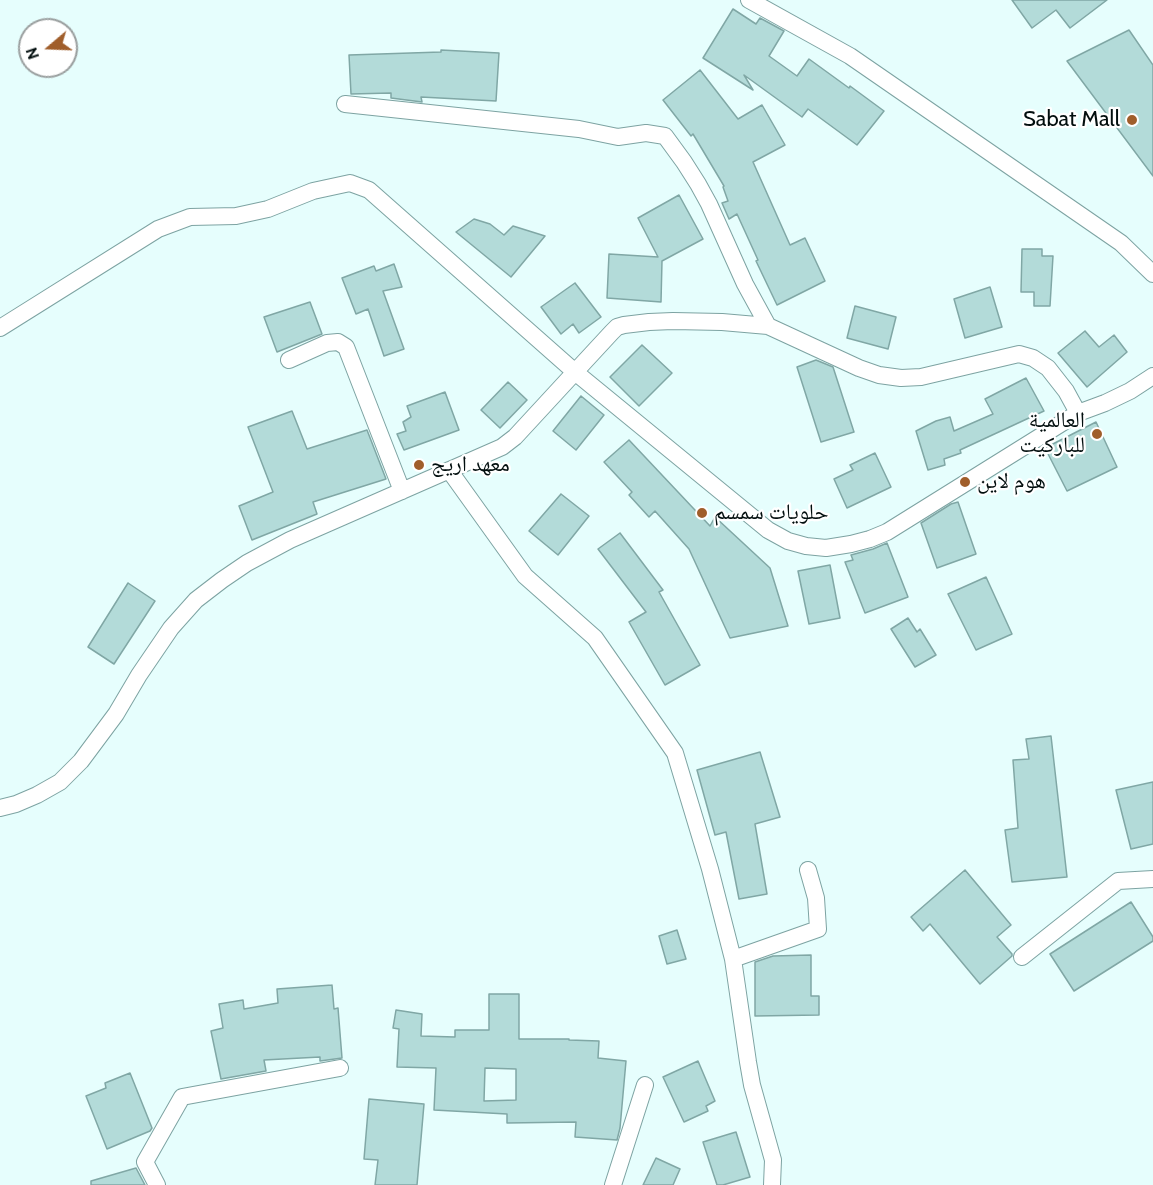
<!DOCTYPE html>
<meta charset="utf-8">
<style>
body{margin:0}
#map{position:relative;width:1153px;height:1185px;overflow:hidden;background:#e6fefd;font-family:Cabin,sans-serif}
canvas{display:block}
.north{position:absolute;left:18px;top:18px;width:60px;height:60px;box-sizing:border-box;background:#fff;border:2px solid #9a9f9f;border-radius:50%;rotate:251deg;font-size:16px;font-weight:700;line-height:24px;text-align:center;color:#020e0e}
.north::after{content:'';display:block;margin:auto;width:21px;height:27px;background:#a05e2b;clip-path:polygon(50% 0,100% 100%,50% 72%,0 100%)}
</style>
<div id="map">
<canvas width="1153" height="1185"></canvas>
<div class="north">N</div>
</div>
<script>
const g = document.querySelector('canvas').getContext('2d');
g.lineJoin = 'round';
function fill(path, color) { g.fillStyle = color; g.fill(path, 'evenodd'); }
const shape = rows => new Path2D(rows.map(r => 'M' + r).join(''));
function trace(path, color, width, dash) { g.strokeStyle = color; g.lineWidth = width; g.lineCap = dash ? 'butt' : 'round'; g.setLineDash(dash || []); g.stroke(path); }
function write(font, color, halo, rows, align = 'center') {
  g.font = font + ' Cabin,"Noto Naskh Arabic",sans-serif'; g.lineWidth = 4.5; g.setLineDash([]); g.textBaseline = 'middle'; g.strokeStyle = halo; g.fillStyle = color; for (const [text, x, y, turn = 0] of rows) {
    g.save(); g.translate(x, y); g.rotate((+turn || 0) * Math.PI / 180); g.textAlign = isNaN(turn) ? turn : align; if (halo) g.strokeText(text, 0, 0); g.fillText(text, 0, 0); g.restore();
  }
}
const building = shape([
 [1012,0,1107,0,1070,28,1056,10,1032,28,1012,0],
 [733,9,756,24,760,18,784,31,769,56,797,76,809,59,849,88,850,86,884,111,857,145,808,109,802,117,744,75,753,90,703,58,733,9],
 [1129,30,1153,65,1153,176,1067,61,1129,30],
 [441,50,499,53,496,101,421,97,422,102,391,98,391,93,351,94,349,55,441,52,441,50],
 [700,70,738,119,762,105,785,145,753,162,790,245,805,238,825,281,777,305,756,261,758,260,737,214,729,219,722,203,728,201,723,187,724,186,693,134,691,136,663,100,700,70],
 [679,195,703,239,662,261,661,302,607,298,609,254,658,257,638,218,679,195],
 [474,219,490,224,504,235,513,226,545,236,511,277,456,232,474,219],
 [1022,249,1042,249,1042,256,1053,256,1050,306,1034,306,1034,292,1021,292,1022,249],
 [394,264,402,287,383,291,404,349,384,356,368,309,356,314,342,278,374,266,376,271,394,264],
 [575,283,601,317,579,333,573,324,561,334,541,307,575,283],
 [990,287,1002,327,965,338,954,299,990,287],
 [310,302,322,334,277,352,264,317,310,302],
 [855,306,896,317,888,349,847,338,855,306],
 [1085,331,1099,347,1114,335,1127,352,1087,387,1058,353,1085,331],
 [642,345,672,373,639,406,610,377,642,345],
 [816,360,833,367,854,432,821,442,797,367,816,360],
 [1026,378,1044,411,960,450,961,453,944,459,945,465,928,470,916,431,936,421,950,417,954,431,993,414,985,399,1026,378],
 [508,382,527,400,500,428,481,410,508,382],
 [445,392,459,430,404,450,397,434,406,431,403,422,411,417,407,406,445,392],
 [581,396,604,415,576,450,553,431,581,396],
 [292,411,307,449,367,430,386,479,313,502,317,514,252,540,239,506,273,492,248,427,292,411],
 [1096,422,1117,467,1067,491,1045,448,1096,422],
 [629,440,710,526,715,517,770,568,788,626,730,638,689,549,655,511,649,517,629,495,632,492,604,462,629,440],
 [875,453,891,487,847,508,834,479,853,470,850,465,875,453],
 [561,494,589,516,558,555,529,531,561,494],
 [958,502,976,554,937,568,921,523,951,504,958,502],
 [620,533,663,590,659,592,700,665,665,685,629,622,646,612,598,549,620,533],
 [887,543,908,597,865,613,845,562,853,560,851,555,873,549,887,543],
 [830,565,840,618,809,624,798,571,830,565],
 [986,577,1012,634,976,650,948,594,986,577],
 [128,583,155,601,114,664,88,647,128,583],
 [908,618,917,632,920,629,936,655,915,667,891,629,908,618],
 [1051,736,1067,877,1012,882,1005,830,1018,828,1013,760,1029,759,1026,739,1051,736],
 [760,752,780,817,755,824,767,894,739,899,726,832,715,835,697,770,760,752],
 [1153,782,1153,844,1131,849,1116,790,1153,782],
 [965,870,1011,925,997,937,1012,954,1012,956,980,984,930,924,923,931,911,917,965,870],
 [1131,902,1153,937,1153,941,1074,991,1050,954,1131,902],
 [677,930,686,959,667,964,659,936,677,930],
 [811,955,811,996,819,996,819,1015,755,1016,755,962,773,956,811,955],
 [332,985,334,1009,338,1008,342,1058,320,1061,320,1057,264,1060,266,1071,221,1079,211,1031,223,1028,219,1004,243,1000,244,1009,278,1003,277,989,332,985],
 [489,994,519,994,519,1039,569,1039,569,1040,599,1041,598,1058,626,1061,620,1128,617,1140,575,1137,576,1122,507,1123,507,1114,434,1110,436,1068,397,1067,399,1029,393,1028,396,1010,422,1014,421,1036,455,1037,455,1030,489,1030,489,994],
 [485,1068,516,1069,516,1100,484,1101,485,1068],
 [698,1061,715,1101,706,1106,708,1111,684,1122,663,1077,698,1061],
 [130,1073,152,1128,150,1131,107,1149,86,1096,106,1088,105,1083,130,1073],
 [369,1099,424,1104,417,1185,375,1185,378,1160,364,1159,369,1099],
 [736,1132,750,1177,723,1185,717,1185,703,1142,736,1132],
 [656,1158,680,1169,673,1185,643,1185,656,1158],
 [136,1168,145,1185,91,1185,91,1181,136,1168]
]);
const street = shape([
 [749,0,850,56,1121,243,1153,274],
 [345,104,579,129,618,137,646,133,665,136,684,162,698,184,709,204,745,284,768,326],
 [0,328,158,229,190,217,236,216,268,209,313,191,350,183,369,190,575,372,612,332,617,327,624,325,649,322,673,321,722,322,768,326,859,368,879,375,901,378,921,377,1019,354,1033,358,1048,368,1066,391,1078,413],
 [289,360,327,343,338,342,346,347,402,491],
 [449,470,525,576,595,638,675,753,710,869,733,959,748,1062,752,1085,773,1160,772,1185],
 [0,808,16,804,37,795,60,782,81,761,116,714,139,675,171,628,196,600,222,580,247,563,290,540,502,447,515,437,575,372,768,530,788,541,806,546,826,548,851,544,870,539,887,532,1078,413,1105,403,1130,391,1153,376],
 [1022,957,1118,881,1153,879],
 [733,959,818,929,816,898,808,870],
 [157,1185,145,1162,182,1097,340,1068],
 [613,1185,645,1085]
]);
const markers = [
 [1132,120,6,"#a05e2b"],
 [1097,434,6,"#a05e2b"],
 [419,465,6,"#a05e2b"],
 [965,482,6,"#a05e2b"],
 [702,513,6,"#a05e2b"]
];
const poiNames = [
 ["Sabat Mall",1120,120,"right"],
 ["العالمية",1085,421,"right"],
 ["للباركيت",1085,446,"right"],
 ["معهد اريج",431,465],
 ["هوم لاين",977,482],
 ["حلويات سمسم",714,513]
];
fill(building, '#b3dbd9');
trace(building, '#80a7a5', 1.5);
trace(street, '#7da3a2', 18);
trace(street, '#fff', 16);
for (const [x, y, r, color] of markers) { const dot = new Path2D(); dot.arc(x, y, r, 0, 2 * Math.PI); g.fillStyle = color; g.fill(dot); trace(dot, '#fff', 2); }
write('22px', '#020e0e', '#fff', poiNames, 'left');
</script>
